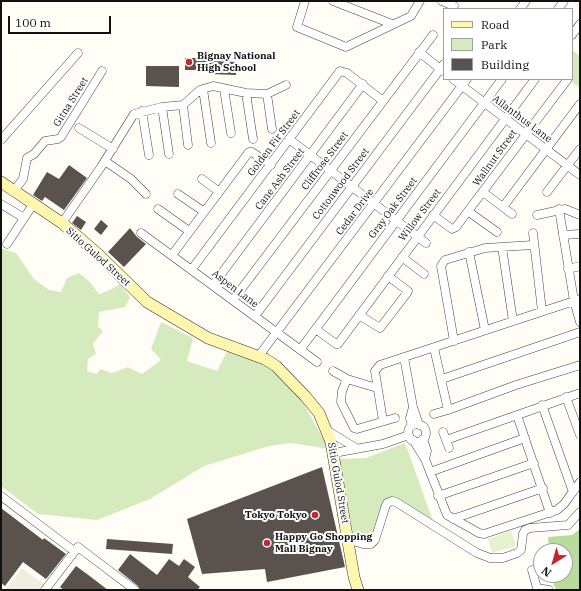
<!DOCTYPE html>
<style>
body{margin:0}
#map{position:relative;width:581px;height:591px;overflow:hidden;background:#fffdf5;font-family:"IBM Plex Serif",serif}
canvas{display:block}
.frame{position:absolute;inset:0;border:2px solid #111;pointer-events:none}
.legend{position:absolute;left:443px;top:8px;width:130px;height:72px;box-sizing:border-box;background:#fff;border:1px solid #a0a0a0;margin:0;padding:5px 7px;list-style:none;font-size:12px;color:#111}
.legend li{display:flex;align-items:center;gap:8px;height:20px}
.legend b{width:20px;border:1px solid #a0a0a0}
.north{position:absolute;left:533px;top:543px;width:40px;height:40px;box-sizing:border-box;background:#fff;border:1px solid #a0a0a0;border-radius:50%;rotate:217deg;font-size:11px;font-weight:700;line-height:16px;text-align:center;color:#111}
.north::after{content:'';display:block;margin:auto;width:14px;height:18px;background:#c4262e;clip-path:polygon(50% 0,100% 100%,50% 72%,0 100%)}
.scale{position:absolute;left:8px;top:16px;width:103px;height:18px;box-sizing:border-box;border:2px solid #111;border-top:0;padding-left:5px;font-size:12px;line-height:14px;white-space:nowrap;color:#111;-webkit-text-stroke:3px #fff;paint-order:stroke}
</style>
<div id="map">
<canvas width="581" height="591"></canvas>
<div class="frame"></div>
<ul class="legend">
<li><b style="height:5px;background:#fff6b0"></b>Road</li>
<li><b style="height:11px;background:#d5ebbd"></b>Park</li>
<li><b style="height:11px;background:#5a524d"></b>Building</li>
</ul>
<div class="north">N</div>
<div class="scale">100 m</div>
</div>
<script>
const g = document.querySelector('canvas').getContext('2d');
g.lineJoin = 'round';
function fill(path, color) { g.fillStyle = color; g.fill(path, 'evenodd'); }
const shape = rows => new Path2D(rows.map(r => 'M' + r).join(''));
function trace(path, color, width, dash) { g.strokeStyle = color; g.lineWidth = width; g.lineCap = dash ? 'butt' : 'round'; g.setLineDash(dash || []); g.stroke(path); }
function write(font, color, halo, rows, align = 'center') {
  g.font = font + ' "IBM Plex Serif",serif'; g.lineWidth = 4; g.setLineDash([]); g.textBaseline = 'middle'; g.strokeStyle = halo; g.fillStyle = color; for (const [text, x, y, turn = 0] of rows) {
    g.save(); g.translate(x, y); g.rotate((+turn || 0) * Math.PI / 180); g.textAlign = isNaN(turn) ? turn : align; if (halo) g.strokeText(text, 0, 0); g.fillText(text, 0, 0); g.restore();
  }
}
const green = shape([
 [572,50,580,56,580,88,568,79,572,79],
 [1,248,16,253,34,279,49,290,61,292,67,278,79,273,90,282,99,294,110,290,120,284,130,297,125,307,99,312,98,326,103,331,93,344,96,354,88,359,87,371,97,374,100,369,112,373,128,367,142,374,161,360,151,349,161,322,193,338,187,361,217,371,227,351,273,367,301,399,329,449,291,443,269,446,204,466,150,499,97,520,38,514,1,486],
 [405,443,433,521,386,500,371,541,354,539,340,459,366,458]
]);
const forest = shape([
 [580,529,580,590,557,590,554,586,553,575,565,575,565,551,549,551,548,537,572,535]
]);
const pitch = shape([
 [511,531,516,546,492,553,488,539]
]);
const plaza = shape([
 [22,568,44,584,40,590,5,590]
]);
const building = shape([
 [185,58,208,58,208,61,237,62,236,75,211,74,211,70,185,70],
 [146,66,179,66,179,87,146,86],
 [69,165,87,178,64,210,45,197,42,201,33,195,47,172,59,179],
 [77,216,86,222,81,230,72,223],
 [101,220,108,226,101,235,94,229],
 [130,228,137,237,146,244,124,267,108,252],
 [322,467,345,567,267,582,265,569,202,574,187,519],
 [1,508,43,540,44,538,66,554,46,579,23,562,5,586,1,583],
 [107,539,173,544,172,554,106,549],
 [130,554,157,575,169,559,179,566,184,559,195,567,188,577,200,587,197,590,140,590,138,586,118,570],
 [76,566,87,574,108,590,64,590,60,587]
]);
const minor = shape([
 [305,1,297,27,346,47,411,16,420,1],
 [333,1,392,24],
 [442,1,454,6],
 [520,9,526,1],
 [558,9,564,1],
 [572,35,580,24],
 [419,52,443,71],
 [453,79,580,175],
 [203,89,211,143],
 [224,89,231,133],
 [246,93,253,139],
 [267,94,272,129],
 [183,105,188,145],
 [162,107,169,154],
 [142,111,149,155],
 [79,128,113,149],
 [289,139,426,243],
 [1,140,78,53],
 [105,161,131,179,146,194],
 [202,179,218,191],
 [13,192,23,179,27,158,34,154,45,141,58,139,61,137,102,71],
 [483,192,512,214],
 [547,192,580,149],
 [178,194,203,211],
 [1,204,24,218],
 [503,207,580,104],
 [158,209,189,231],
 [559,209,574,301,580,322],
 [469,212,497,232],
 [433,215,452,229,456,227,567,80],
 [537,215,565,209,580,215],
 [62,223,101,167,134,114,162,107,183,105,200,90,213,86,246,93,267,94,286,85],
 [141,233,317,362],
 [533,233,542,311],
 [563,235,580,234],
 [7,244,30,209],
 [502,247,513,321],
 [469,252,485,330],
 [172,255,249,152,252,152,271,165],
 [402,257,424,274],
 [192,269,340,71,347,73,383,101],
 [568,269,580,266],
 [213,285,363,84],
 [233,300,433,35],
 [359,315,380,328,407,293,408,291,388,276],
 [255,316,444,64],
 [317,330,336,344,338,344,535,79],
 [454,341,441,266,445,260,485,248,533,245],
 [434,348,448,410,516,385,580,365],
 [300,350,502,79],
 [258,357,467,79],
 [404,357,413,407],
 [333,371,347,379,377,388],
 [347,379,342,391,341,402,354,428,357,429,395,418],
 [442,379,580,332],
 [566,397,580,435],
 [542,405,573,492],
 [434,414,448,410],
 [517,415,550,513],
 [383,421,375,371,380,365,580,299],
 '408 433a9 9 0 1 1 18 0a9 9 0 1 1-18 0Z',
 [412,426,410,418,413,407,419,425],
 [328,431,356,448],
 [443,432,446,440],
 [413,440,425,459,427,451,423,439],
 [449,448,446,440,580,393],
 [334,453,383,444,409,435],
 [425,459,447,515,479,533,484,534,557,510,564,504,580,482],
 [430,472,525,438],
 [1,496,74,551],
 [438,496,534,463],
 [453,519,543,488],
 [347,539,363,544,371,544,375,540,385,508,387,503,392,501,396,502,477,553,490,558,503,558,517,553,521,550,523,534,525,530,530,528,568,525,580,512],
 [532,570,537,588,549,590],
 [45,590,78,547,135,590]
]);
const secondary = shape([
 [1,182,62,223,99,255,147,302,208,338,265,359,276,366,305,396,319,413,331,442,354,577,358,590]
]);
const markers = [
 [189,62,4,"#c4262e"],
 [315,515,4,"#c4262e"],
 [267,543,4,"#c4262e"]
];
const poiNames = [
 ["Bignay National",197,56],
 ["High School",197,68],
 ["Tokyo Tokyo",307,515,"right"],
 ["Happy Go Shopping",275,537],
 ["Mall Bignay",275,549]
];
const streetNames = [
 ["Gitna Street",71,102,-58],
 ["Ailanthus Lane",522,119,37],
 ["Golden Fir Street",274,143,-53],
 ["Wallnut Street",495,158,-54],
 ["Cliffrose Street",325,161,-53],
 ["Cane Ash Street",280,179,-53],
 ["Cottonwood Street",341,184,-53],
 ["Gray Oak Street",393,208,-53],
 ["Cedar Drive",355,212,-53],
 ["Willow Street",420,215,-53],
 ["Sitio Gulod Street",98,257,42],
 ["Aspen Lane",235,289,37],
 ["Sitio Gulod Street",338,483,80]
];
fill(green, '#d5ebbd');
fill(forest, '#b9dc9c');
fill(pitch, '#e6f2cf');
fill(plaza, '#f1ede2');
fill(building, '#5a524d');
trace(minor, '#444', 9);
trace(secondary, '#333', 12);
trace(minor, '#fff', 8);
trace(secondary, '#fff6b0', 11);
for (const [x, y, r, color] of markers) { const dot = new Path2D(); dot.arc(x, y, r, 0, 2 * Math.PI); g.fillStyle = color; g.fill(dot); trace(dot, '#fff', 1.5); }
write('bold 10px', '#111', '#fff', poiNames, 'left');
write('10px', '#111', '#fff', streetNames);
</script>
